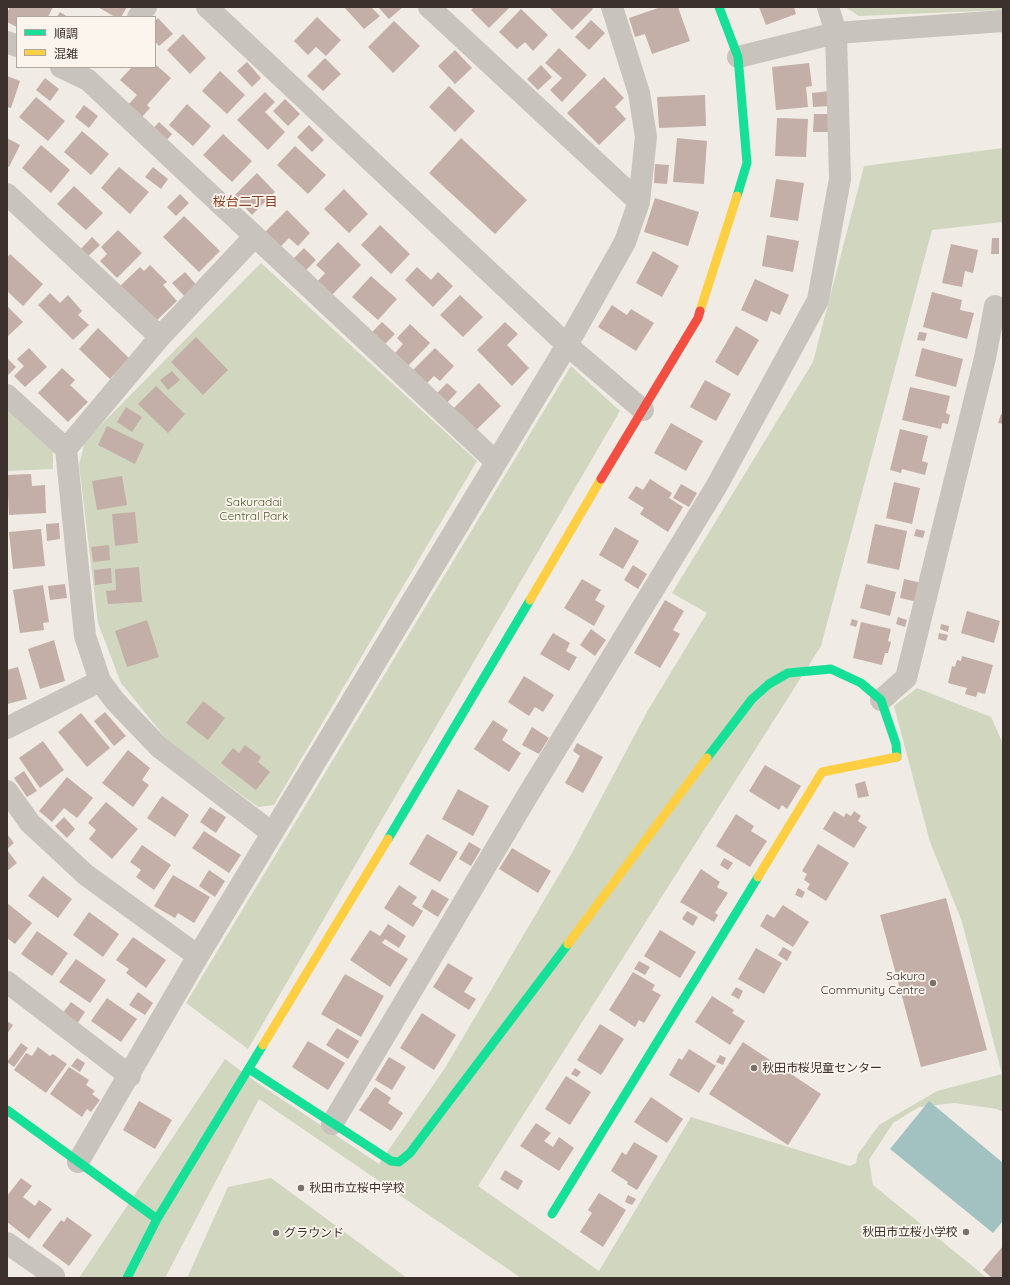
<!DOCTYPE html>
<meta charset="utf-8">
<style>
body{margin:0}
#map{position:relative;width:1010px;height:1285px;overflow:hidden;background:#f0ebe5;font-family:Quicksand,"Noto Sans JP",sans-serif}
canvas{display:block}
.frame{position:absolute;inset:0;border:8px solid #3b302b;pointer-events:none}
.legend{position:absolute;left:16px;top:16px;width:140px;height:52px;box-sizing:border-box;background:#fbf5ee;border:1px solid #aea6a0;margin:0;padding:5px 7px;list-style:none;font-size:12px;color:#3b302b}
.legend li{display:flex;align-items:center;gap:8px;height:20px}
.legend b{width:20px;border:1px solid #aea6a0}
</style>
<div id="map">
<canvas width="1010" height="1285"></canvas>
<div class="frame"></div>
<ul class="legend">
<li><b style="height:5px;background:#16e098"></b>順調</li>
<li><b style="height:5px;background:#ffcf43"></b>混雑</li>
</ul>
</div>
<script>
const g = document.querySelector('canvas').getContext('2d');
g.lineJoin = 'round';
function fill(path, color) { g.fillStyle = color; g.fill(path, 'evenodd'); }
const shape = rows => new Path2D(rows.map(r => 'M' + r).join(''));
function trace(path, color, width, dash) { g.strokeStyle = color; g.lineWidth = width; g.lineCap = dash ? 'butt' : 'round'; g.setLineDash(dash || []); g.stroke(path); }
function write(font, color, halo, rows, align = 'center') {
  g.font = font + ' Quicksand,"Noto Sans JP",sans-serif'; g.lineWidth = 3.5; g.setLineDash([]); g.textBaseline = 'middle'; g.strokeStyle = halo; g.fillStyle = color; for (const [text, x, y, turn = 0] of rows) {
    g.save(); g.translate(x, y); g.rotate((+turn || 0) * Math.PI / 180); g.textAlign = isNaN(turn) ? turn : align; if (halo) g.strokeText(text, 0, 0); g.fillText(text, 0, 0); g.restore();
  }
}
const green = shape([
 [845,7,1003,7,1003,10,859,16],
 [1003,148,1003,222,932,230,821,646,478,1186,599,1271,691,1117,850,1166,856,1163,858,1154,879,1125,937,1091,1002,1074,962,922,930,842,894,706,917,688,991,717,1003,744,1003,1112,997,1109,954,1103,919,1107,893,1123,869,1160,873,1185,987,1278,521,1278,259,1099,165,1278,79,1278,225,1059,253,1080,379,1164,445,1068,572,853,648,710,707,613,672,593,813,362,864,166],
 [261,263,477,461,274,805,258,807,168,741,121,683,98,623,79,465,85,441],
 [571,366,620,411,248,1049,186,1003],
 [7,408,53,452,53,469,7,471],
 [271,1178,407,1278,187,1278,228,1187]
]);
const water = shape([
 [929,1101,1003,1163,1003,1221,993,1233,890,1149]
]);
const building = shape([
 [10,7,53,7,48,17,17,17,17,27,7,22,7,13],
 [98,7,127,7,121,17,115,17],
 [344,7,371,7,380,16,364,29],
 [378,7,403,7,389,19],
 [474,7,510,7,489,28,471,10],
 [549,7,591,7,593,9,572,30],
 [661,7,678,7,690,41,652,54,645,34,635,37,629,18],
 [759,7,794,7,796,14,766,25],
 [521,9,548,35,533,51,525,42,517,49,499,32],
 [60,12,68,17,57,17],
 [317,17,341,40,326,56,316,47,308,55,294,41],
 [158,18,173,34,159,46,155,41,155,21],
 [591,20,605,33,589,50,575,37],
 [394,21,420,46,393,73,368,47],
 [183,34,206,58,190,74,167,50],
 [559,48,587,75,562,102,550,90,562,78,545,63],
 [455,50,472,68,455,84,438,66],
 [325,58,341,74,323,91,307,76],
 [247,62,261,78,252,87,237,71],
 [809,63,812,86,806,87,808,107,776,110,772,67],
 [155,64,171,78,147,105,150,108,142,117,128,105,137,95,120,80,132,67,155,67],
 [541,65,552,77,538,90,527,79],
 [220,71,245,95,227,114,202,91],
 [7,76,20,81,11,108,7,107],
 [604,77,624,98,615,107,626,119,599,145,567,113],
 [45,78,59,89,50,101,36,90],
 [449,86,475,111,455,132,429,107],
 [829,91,830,106,813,107,812,93],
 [265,92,275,102,265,112,285,132,268,150,237,120],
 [705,95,706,126,659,128,657,97],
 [36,97,65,121,48,141,19,117],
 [285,99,300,114,288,126,273,111],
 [187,104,211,126,193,146,169,125],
 [84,105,98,116,89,128,75,117],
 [814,114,829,114,829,132,813,132],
 [777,118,808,119,806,157,775,156],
 [159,122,172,134,164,143,151,131],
 [309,125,324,140,312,152,297,137],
 [82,131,109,154,91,175,64,152],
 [223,134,252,161,232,182,203,155],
 [7,138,20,145,9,167,7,166],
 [461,138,527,200,495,234,429,173],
 [677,138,707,141,704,184,673,182],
 [41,145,70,170,51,193,22,168],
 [295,146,326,175,308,194,277,165],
 [655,164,669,165,667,184,654,183],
 [119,167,149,192,130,214,101,188],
 [153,167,168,179,161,189,145,177],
 [257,173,275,192,252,215,234,196],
 [776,179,804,183,798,221,770,217],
 [74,186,103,213,86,230,57,204],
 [344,189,368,214,349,233,324,209],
 [180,194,189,203,176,216,167,207],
 [655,198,699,212,688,246,644,232],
 [287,210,310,233,298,246,289,238,280,247,265,232],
 [184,216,220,251,199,272,163,237],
 [380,225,410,254,391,274,361,245],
 [118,230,142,253,117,278,100,261,107,254,101,247],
 [767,235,799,241,793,272,762,266],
 [92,237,100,245,85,259,78,252],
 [992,238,999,238,999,254,991,254],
 [338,242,361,265,331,296,317,282,325,273,316,265],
 [951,244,978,250,973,273,965,271,962,287,942,283],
 [304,248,316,260,305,271,293,259],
 [653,251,679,266,662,297,636,283],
 [10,254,43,284,23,306,7,291,7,258],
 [150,265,167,282,163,285,177,301,154,323,119,287,140,267,144,271],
 [417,267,431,280,438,272,453,286,433,307,405,280],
 [185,272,199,288,187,299,172,283],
 [371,276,397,299,378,320,352,297],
 [755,279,789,295,780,315,771,311,767,322,741,310],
 [932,292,962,300,960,310,974,313,967,339,923,327],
 [50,293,60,303,68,295,82,311,78,315,89,325,73,340,38,305],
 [460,295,483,317,463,337,440,315],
 [612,305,627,315,631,309,654,323,636,351,598,327],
 [7,306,23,322,7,337],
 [382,322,395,334,382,347,370,334],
 [505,322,518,334,507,345,529,368,512,386,477,350],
 [410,324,430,343,408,366,395,353,403,344,397,338],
 [736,326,759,340,738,376,715,362],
 [98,328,129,358,110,379,79,349],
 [919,332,927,333,925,341,917,340],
 [196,337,228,370,203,395,171,362],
 [29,348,47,367,25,387,14,376,24,366,17,359],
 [435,348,454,366,440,381,434,376,426,384,412,371],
 [922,348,963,359,956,387,915,376],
 [7,358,16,367,7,376],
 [62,368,75,380,70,385,88,402,68,422,38,393],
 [172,371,180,380,168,390,160,380],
 [705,380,731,394,716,421,690,407],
 [447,383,457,392,445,405,435,395],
 [479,383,501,406,475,431,453,409],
 [156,386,185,414,168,433,138,404],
 [910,387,950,396,946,413,950,415,948,424,942,423,941,429,902,420],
 [126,407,142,417,132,432,117,422],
 [1001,414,1003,415,1003,424,998,423],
 [671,423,703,441,686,471,654,453],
 [107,426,144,444,135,464,98,445],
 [900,429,928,436,922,461,928,463,925,475,902,469,901,473,890,470],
 [31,474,32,486,45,485,46,513,9,515,7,475],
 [122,476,127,505,97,510,92,481],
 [650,479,672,493,669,498,683,507,668,532,640,514,644,508,628,498,636,486,643,490],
 [894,482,920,488,912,524,886,518],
 [681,484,697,493,689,507,673,498],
 [135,512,138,543,115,546,112,514],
 [59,523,60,539,47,541,46,524],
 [875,524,907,531,899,570,867,563],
 [615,527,639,541,623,569,599,555],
 [41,529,45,566,13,569,9,532],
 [916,529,925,531,923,538,914,536],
 [109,545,110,560,93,562,91,547],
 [633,565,647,574,638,589,624,580],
 [139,567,142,602,108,604,106,591,116,590,115,569],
 [111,568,112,583,95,585,94,570],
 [582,579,601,590,595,600,605,606,594,626,564,608],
 [904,579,922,583,918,602,900,598],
 [65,584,67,598,50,600,48,586],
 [866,584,896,592,890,616,860,608],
 [43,585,49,622,43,623,44,630,20,633,13,590],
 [665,600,684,611,673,630,680,634,660,668,634,653],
 [967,611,1000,621,994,643,961,633],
 [898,617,907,620,905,627,896,624],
 [852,619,858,621,856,627,850,625],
 [147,620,159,657,127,667,115,631],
 [861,622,891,629,888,641,891,642,888,653,885,653,882,665,853,658],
 [941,624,949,626,948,632,940,629],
 [591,629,606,640,595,656,580,645],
 [553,633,570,643,566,651,577,657,569,671,540,654],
 [939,633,948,635,946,641,938,639],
 [54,640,65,681,40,689,28,649],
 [962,656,993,665,985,694,978,692,976,697,965,694,967,688,948,683,952,666,955,667,957,660,961,661],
 [18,667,27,699,7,704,7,670],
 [524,676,554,695,543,712,535,707,529,716,508,702],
 [203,701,225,718,208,740,186,723],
 [105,712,126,736,114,746,94,721],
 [81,713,110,748,87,767,58,732],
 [493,720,508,730,502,740,521,753,509,772,474,749],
 [532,727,549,738,539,754,522,745],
 [43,741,64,770,40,788,19,758],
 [577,743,603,757,583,793,565,783,580,756,573,751],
 [245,745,261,757,258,762,270,772,256,790,221,763,233,748,239,753],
 [128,750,150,768,142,780,149,785,133,807,102,783],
 [765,765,801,786,787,809,782,805,779,810,749,791],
 [24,771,37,791,27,797,14,778],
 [67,777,93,798,77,818,64,808,52,822,39,811],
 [865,781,869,796,858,798,855,784],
 [458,789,489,806,473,836,442,819],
 [162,796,189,815,175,837,147,818],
 [106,802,138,829,112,859,89,839,96,830,88,823],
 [210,807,226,817,216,833,200,822],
 [834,811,844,817,846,813,851,816,854,811,861,816,858,821,867,827,854,848,823,829],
 [736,814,754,826,751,831,767,841,750,867,716,846],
 [64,817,75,829,67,838,55,826],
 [204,831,241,855,229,873,192,848],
 [7,834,14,843,7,849],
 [427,834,458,852,440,882,409,864],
 [469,842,481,849,471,866,459,859],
 [818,844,849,863,826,901,807,889,810,884,804,880,807,874,802,871],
 [142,845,171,865,154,890,136,877,141,870,130,862],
 [512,848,551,871,538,893,499,869],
 [7,850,17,863,7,871],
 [724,858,733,863,728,870,720,865],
 [701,869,720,882,717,887,728,893,715,913,718,915,714,922,680,902],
 [209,870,225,881,215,897,199,886],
 [173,875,210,897,194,923,178,913,175,918,154,906],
 [43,876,72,899,58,918,28,896],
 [399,885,417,897,412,904,423,911,413,927,384,908],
 [798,888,805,892,802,898,795,895],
 [432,889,449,899,438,917,422,907],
 [946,898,987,1050,921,1067,880,915],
 [7,903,32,923,15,944,7,938],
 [783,905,809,922,793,947,760,926,767,914,774,918],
 [687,911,698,917,693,926,682,919],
 [89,912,119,934,103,957,73,935],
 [388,924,406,936,399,948,385,939,382,943,408,959,390,987,350,960,370,930,380,936],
 [660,930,696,952,680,978,644,956],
 [37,931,68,953,52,976,21,954],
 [133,937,166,960,146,988,126,973,129,969,116,960],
 [783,947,792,952,787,961,778,955],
 [756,948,782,963,764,994,738,979],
 [76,959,106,980,90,1003,59,982],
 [639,961,650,967,645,975,634,969],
 [448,963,473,978,464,992,476,999,469,1010,433,987],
 [633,972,655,985,652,990,661,995,644,1023,639,1020,635,1027,609,1010],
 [345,974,384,996,361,1037,321,1014],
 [736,987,743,991,739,999,731,995],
 [138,992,153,1003,145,1015,129,1005],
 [712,996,734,1010,732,1013,745,1021,730,1045,695,1022],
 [107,998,137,1019,121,1042,91,1021],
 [71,1002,85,1012,77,1024,62,1014],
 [422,1013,456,1035,434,1070,400,1048],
 [7,1021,13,1025,7,1034],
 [600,1024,624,1039,601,1075,577,1060],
 [337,1028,359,1041,348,1059,326,1045],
 [308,1041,345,1063,328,1090,292,1067],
 [743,1042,821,1094,788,1145,709,1094],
 [21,1043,28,1048,14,1067,7,1062],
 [38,1047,50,1056,53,1054,67,1064,46,1093,14,1070,26,1053,32,1056],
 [689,1049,716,1066,699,1093,669,1075,679,1058,682,1060],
 [720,1055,726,1058,723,1065,716,1062],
 [389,1057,406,1067,392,1090,375,1080],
 [77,1058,85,1063,80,1072,71,1066],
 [69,1067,89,1080,86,1085,95,1091,92,1094,100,1100,91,1112,87,1109,82,1117,50,1094],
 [575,1068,581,1072,577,1077,571,1074],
 [566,1076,591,1092,570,1125,545,1109],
 [375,1087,391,1098,388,1103,403,1113,391,1131,359,1110],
 [651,1097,683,1119,667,1143,634,1122],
 [139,1101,172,1120,155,1149,123,1130],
 [536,1123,551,1133,544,1141,553,1147,559,1137,574,1148,559,1171,520,1146],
 [634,1142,658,1156,637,1190,627,1184,628,1182,611,1171,622,1152,626,1155],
 [505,1170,523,1181,518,1190,500,1179],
 [21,1178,32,1186,23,1197,35,1206,39,1200,52,1209,29,1239,7,1222,7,1196],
 [599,1193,626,1210,603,1247,580,1232,592,1213,588,1210],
 [628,1195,636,1199,632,1205,625,1202],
 [67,1217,92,1235,69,1266,42,1246,61,1220,64,1222],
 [1003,1246,1003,1278,992,1278,983,1270]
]);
const street = shape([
 [207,7,567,345,643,410],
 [429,7,639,202],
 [138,17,146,7],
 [7,42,17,46],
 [738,57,836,33,1003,21],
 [61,67,88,80,495,461],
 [7,194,160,337],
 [7,395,66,449],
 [100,681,115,701,159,747,272,833],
 [881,700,906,678,985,358,995,306],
 [7,728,100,681,85,636,66,449,160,337,254,237],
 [7,791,30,823,86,875,198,956],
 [7,982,130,1076],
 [332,1124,526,798,716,487,818,300,840,179,836,33,828,7],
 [78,1162,198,956,567,345,625,242,639,202,646,137,639,93,612,7],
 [7,1243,54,1276,53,1278]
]);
const fast = shape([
 [719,7,738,57,747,163,737,196],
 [707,758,752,699,769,684,788,673,831,669,861,683,881,700,896,744,897,757],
 [388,839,530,600],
 [249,1069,391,1161,399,1162,410,1153,568,944],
 [7,1110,157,1219],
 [552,1214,758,877],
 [127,1278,157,1219,263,1045]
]);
const slow = shape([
 [700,311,737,196],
 [530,600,601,479],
 [758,877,822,772,897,757],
 [568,944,707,758],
 [263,1045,388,839]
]);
const jam = shape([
 [601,479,698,318,700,311]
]);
const markers = [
 [933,983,4,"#7a716c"],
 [754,1068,4,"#7a716c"],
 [301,1188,4,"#7a716c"],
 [966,1232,4,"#7a716c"],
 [276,1233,4,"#7a716c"]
];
const parkNames = [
 ["Sakuradai",254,502],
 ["Central Park",254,516]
];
const poiNames = [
 ["Sakura",925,976,"right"],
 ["Community Centre",925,990,"right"],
 ["秋田市桜児童センター",762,1068],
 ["秋田市立桜中学校",309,1188],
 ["秋田市立桜小学校",958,1232,"right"],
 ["グラウンド",284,1233]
];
const neighbourhoodNames = [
 ["桜台二丁目",245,202]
];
fill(green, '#d1d6bf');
fill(water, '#a1c2c1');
fill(building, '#c3afa7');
trace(street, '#c9c3be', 22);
trace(fast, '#16e098', 9);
trace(slow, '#ffcf43', 9);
trace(jam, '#f24e42', 9);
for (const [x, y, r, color] of markers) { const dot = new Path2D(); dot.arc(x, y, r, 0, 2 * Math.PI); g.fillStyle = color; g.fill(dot); trace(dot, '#fbf5ee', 1.5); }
write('12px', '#4a5a2e', '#fbf5ee', parkNames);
write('12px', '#3b302b', '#fbf5ee', poiNames, 'left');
write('13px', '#8c3b22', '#fbf5ee', neighbourhoodNames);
</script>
